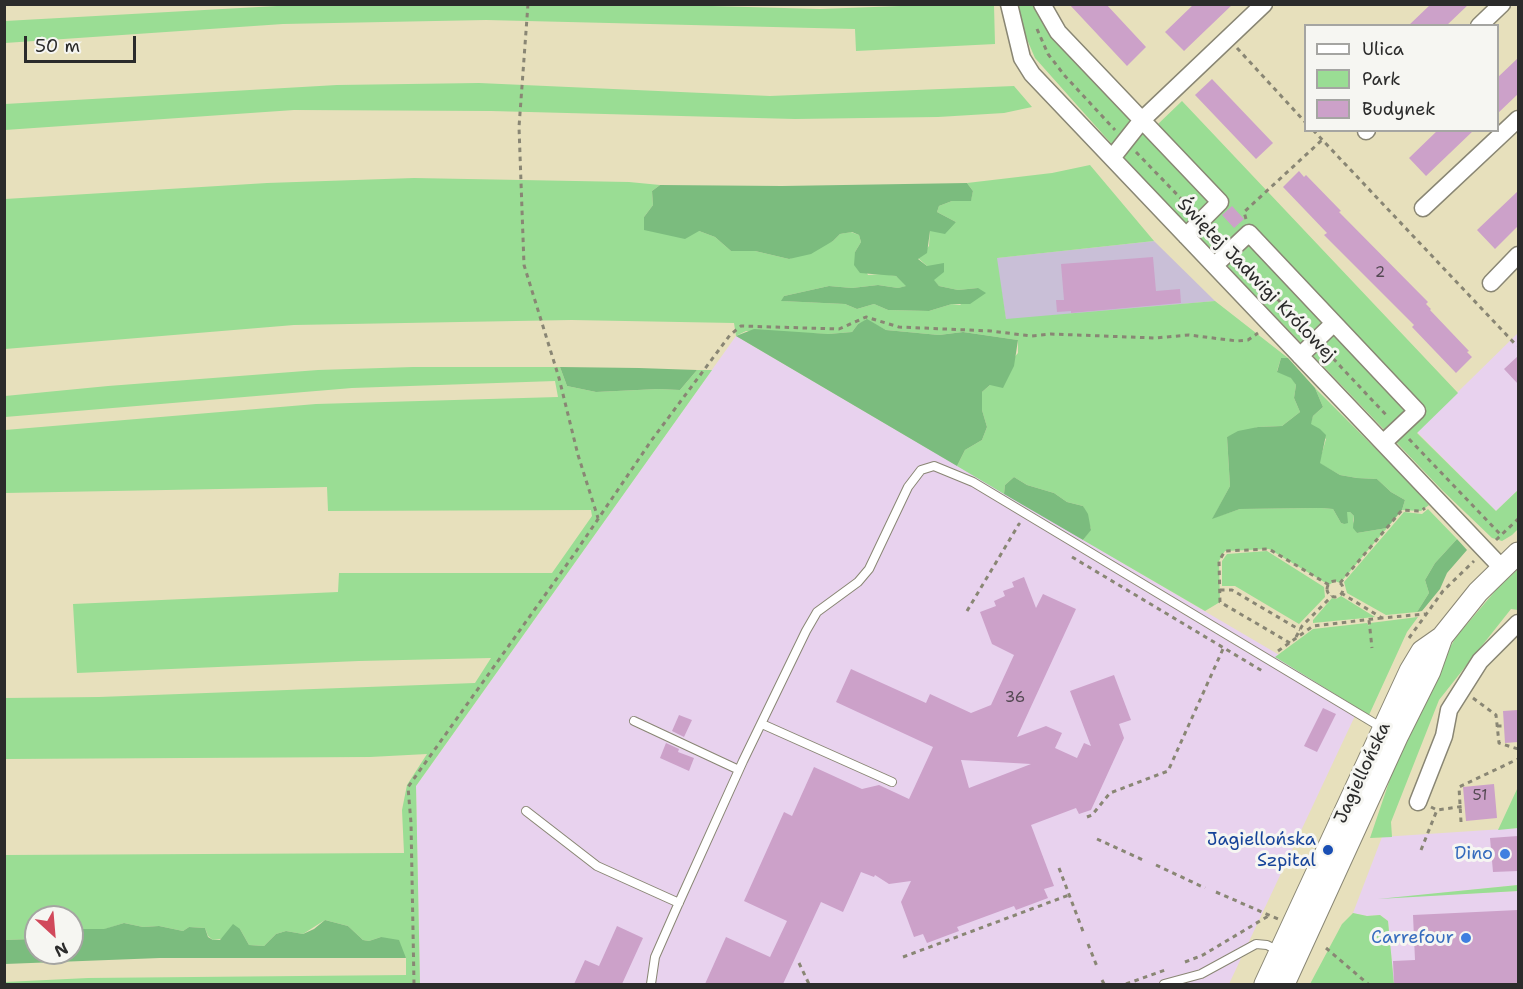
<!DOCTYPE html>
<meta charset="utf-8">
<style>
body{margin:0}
#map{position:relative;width:1523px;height:989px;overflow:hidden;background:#e7e0bc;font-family:"Shantell Sans",sans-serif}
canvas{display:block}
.frame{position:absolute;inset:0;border:6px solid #2b2b2b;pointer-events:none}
.legend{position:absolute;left:1304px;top:24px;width:195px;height:108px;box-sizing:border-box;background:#f6f6f2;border:2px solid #a5a5a2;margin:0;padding:8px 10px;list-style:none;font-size:18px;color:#2b2b2b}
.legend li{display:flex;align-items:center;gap:12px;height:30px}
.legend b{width:30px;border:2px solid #a5a5a2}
.north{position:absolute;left:24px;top:905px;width:60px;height:60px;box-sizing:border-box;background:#f6f6f2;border:2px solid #a5a5a2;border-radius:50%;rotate:154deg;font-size:16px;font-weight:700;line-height:24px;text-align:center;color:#2b2b2b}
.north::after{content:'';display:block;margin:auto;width:21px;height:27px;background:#d1495b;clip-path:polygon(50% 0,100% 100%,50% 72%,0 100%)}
.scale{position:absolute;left:24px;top:36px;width:112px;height:27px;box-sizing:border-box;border:3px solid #2b2b2b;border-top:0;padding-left:8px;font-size:18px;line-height:21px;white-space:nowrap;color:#2b2b2b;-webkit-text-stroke:4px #f6f6f2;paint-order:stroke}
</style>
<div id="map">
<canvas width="1523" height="989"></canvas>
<div class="frame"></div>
<ul class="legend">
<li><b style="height:8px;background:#fff"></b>Ulica</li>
<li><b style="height:16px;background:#9add94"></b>Park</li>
<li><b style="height:16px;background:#cca1c9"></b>Budynek</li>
</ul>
<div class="north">N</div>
<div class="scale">50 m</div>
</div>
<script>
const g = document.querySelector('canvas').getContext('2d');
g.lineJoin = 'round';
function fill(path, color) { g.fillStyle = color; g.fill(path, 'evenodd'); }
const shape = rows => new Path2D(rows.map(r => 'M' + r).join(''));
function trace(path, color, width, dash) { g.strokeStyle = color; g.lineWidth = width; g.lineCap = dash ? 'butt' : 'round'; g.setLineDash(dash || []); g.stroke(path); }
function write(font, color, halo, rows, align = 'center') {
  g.font = font + ' "Shantell Sans",sans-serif'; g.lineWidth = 6; g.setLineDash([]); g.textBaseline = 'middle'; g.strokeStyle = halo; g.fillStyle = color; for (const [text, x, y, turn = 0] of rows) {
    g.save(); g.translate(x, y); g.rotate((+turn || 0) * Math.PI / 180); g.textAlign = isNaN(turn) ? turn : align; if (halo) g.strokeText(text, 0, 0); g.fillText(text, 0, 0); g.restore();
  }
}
const built = shape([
 [1518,333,1518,490,1496,511,1417,432],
 [736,336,1361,703,1229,984,420,984,416,786],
 [1518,828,1518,885,1402,897,1518,891,1518,984,1394,984,1388,921,1380,915,1367,916,1353,913,1382,837]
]);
const industrial = shape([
 [1154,241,1215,301,1006,320,996,258]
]);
const green = shape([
 [295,5,640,4,820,9,927,5,994,5,995,44,856,51,855,29,486,20,283,24,5,43,5,21],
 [1017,5,1047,5,1062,30,1157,125,1182,101,1458,393,1417,433,1496,511,1518,490,1518,529,1512,535,1502,541,1492,538,1442,490,1133,168,1035,58,1020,23],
 [479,83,770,96,1014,86,1032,107,1004,113,938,117,795,119,491,111,294,110,5,130,5,104,337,85],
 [1090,165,1154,241,997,258,1006,319,1215,301,1288,358,1281,358,1277,371,1292,378,1296,385,1294,398,1300,412,1282,426,1258,427,1227,437,1230,486,1213,518,1240,509,1321,508,1333,509,1341,523,1344,524,1347,511,1350,512,1354,516,1353,521,1357,533,1387,528,1340,583,1335,581,1329,585,1269,549,1225,551,1219,561,1220,602,1205,611,1083,540,1091,529,1083,506,1067,502,1054,493,1027,485,1014,477,1005,485,1004,494,957,466,965,450,982,440,987,427,982,410,982,392,990,385,1018,353,1018,340,963,332,939,335,886,330,867,320,858,324,852,332,828,334,746,331,736,336,734,323,571,320,294,325,5,349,5,199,267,183,414,178,629,182,660,185,652,191,653,205,644,217,699,231,715,237,731,251,755,251,789,259,833,241,840,234,851,232,859,235,861,242,855,252,868,275,882,274,896,276,907,286,898,288,878,285,852,288,829,286,784,296,782,301,845,304,857,309,874,304,888,310,929,311,952,304,960,305,978,288,958,290,939,286,933,280,927,266,918,258,929,246,930,231,956,222,937,212,939,206,952,201,971,200,973,191,967,183,1052,173],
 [413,367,560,367,567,386,596,392,658,389,680,390,697,370,712,370,416,786,420,984,5,984,5,982,88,978,406,975,406,958,381,937,369,941,363,940,348,926,325,920,303,934,286,931,276,934,264,946,249,945,240,929,221,939,213,940,208,936,205,928,189,927,183,931,159,926,143,927,124,923,105,929,77,929,72,932,72,917,36,917,36,937,32,939,5,940,5,855,404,853,402,810,407,785,427,754,370,757,5,759,5,698,99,697,475,683,491,658,359,661,77,673,73,604,338,592,339,573,552,573,592,516,591,510,328,511,327,487,5,493,5,430,316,404,558,397,555,381,352,388,5,417,5,396,108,386,318,370],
 [1315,388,1411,484,1429,505,1421,511,1402,510,1405,500,1391,492,1377,479,1357,478,1340,475,1319,463,1326,439,1310,425,1313,416,1323,407],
 [1428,509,1457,539,1435,563,1425,580,1429,593,1417,612,1386,615,1347,593,1344,582,1404,512,1422,514],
 [1267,551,1324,587,1325,597,1299,624,1235,586,1222,586,1222,561,1227,554],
 [1518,569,1518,610,1511,609,1439,700,1391,822,1392,837,1370,838,1406,732,1437,670,1456,637,1496,590],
 [1341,596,1375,617,1313,623,1313,620,1332,598,1336,599],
 [1418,617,1407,632,1369,715,1275,657,1313,629,1367,623,1369,626,1370,623],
 [1518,787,1518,828,1498,830],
 [1518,885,1518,891,1378,899],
 [1353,913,1367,916,1380,915,1388,921,1394,984,1409,984,1310,984,1342,924]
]);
const forest = shape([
 [967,183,973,191,971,201,952,201,939,206,937,212,956,222,945,234,930,231,927,253,918,259,927,266,944,263,944,272,934,280,939,286,958,290,978,288,986,293,970,304,952,304,929,311,888,310,874,304,857,309,845,304,781,301,784,296,829,286,852,288,878,285,898,288,906,286,896,276,860,273,854,265,855,252,861,242,859,235,852,232,840,234,833,241,811,254,789,259,755,251,731,251,715,237,699,231,685,239,644,230,644,217,653,205,652,191,660,185,782,186],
 [867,319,886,330,939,335,963,332,1018,340,1014,366,1003,388,990,385,982,392,982,410,987,427,982,440,965,450,957,466,736,336,754,329,828,334,852,332,858,324],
 [1281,358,1288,358,1315,388,1323,407,1313,416,1311,424,1320,429,1326,435,1320,463,1340,475,1357,478,1377,479,1391,492,1405,500,1402,510,1387,528,1357,533,1353,528,1354,516,1350,512,1347,512,1348,523,1344,524,1341,523,1333,509,1321,508,1240,509,1212,519,1230,486,1227,437,1238,431,1258,427,1282,426,1300,412,1294,398,1296,385,1291,378,1277,372],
 [560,367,639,368,697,370,680,390,658,389,596,392,567,386],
 [1014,477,1027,485,1054,493,1067,502,1083,506,1088,514,1091,530,1083,540,1004,494,1005,485],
 [1457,539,1467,550,1447,573,1440,589,1422,611,1417,612,1429,593,1425,580,1435,563],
 [325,920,348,926,363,940,369,941,381,937,399,940,406,958,160,958,5,964,5,940,32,939,36,937,36,953,72,953,72,932,77,929,104,929,124,923,143,927,159,926,183,931,189,927,205,928,208,937,213,940,220,940,233,924,240,929,249,945,264,946,276,934,286,931,303,934,314,929]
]);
const building = shape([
 [1069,4,1106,4,1146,47,1127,66],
 [1194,4,1233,4,1184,51,1165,32],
 [1431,4,1469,4,1446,26,1408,26],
 [1518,58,1518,94,1497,114,1497,78],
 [1212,79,1273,143,1256,159,1195,95],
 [1438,130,1474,130,1426,176,1409,158],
 [1299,171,1304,177,1306,175,1341,211,1339,212,1428,302,1426,304,1431,309,1430,310,1469,351,1467,352,1472,357,1456,373,1412,327,1414,325,1324,235,1327,233,1283,187],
 [1518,191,1518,226,1495,249,1477,230],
 [1232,206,1244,219,1234,228,1222,215],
 [1153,257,1156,291,1180,289,1181,303,1071,313,1071,311,1057,312,1056,300,1064,300,1061,264],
 [1518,356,1518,384,1504,369],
 [1024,577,1036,608,1043,594,1076,609,1017,737,1046,726,1062,733,1055,748,1077,758,1084,743,1091,746,1070,691,1114,675,1131,720,1119,724,1124,738,1091,810,1079,814,1076,808,1031,825,1054,886,1044,889,1048,898,1016,910,1014,906,957,927,959,931,927,943,923,934,914,937,901,902,911,881,889,884,875,875,874,877,861,872,843,912,821,902,783,984,705,984,726,937,770,957,787,921,744,901,784,812,792,816,814,767,862,789,879,785,909,799,933,747,836,702,851,669,926,703,930,694,971,713,991,705,1014,655,992,644,980,612,996,606,994,601,1005,596,1003,591,1014,587,1012,582],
 [961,760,1031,764,969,788],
 [1323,708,1336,714,1317,752,1304,746],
 [1518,710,1518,742,1505,743,1503,711],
 [679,715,692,720,684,737,672,731],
 [666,743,679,749,678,752,694,758,689,771,660,758],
 [1494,784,1497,818,1466,821,1463,787],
 [1518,836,1518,871,1493,872,1490,838],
 [1518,910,1518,984,1394,984,1393,961,1415,960,1413,915],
 [617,926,643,938,622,984,574,984,585,960,599,966]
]);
const path = shape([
 [528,4,519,127,524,265,559,378,578,455,598,518],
 [1037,29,1048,54,1065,76,1115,130],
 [1237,48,1306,123],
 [1313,130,1517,346],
 [1136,152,1192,210],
 [1246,219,1244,212,1322,140],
 [1211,230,1221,240],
 [1240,260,1306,329],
 [1327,352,1388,417],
 [1409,439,1501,535],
 [1496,540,1518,519],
 [1072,557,1264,672],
 '1327 589a8 8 0 1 1 16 0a8 8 0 1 1-16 0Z',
 [1340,583,1402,510,1421,511,1425,508],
 [1220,590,1232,590,1300,630],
 [1341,593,1382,618,1425,614],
 [967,611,1019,524,1020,525],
 [1369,620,1372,648],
 [1296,637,1302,626,1332,596],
 [1409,638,1443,591,1474,561],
 [1290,643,1220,602,1219,561,1225,551,1269,549,1329,585],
 [1278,651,1313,626,1382,618],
 [1473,698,1496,715,1499,743,1518,749],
 [1497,726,1504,726],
 [1431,807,1437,810,1465,806],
 [1087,817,1092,815,1110,793,1168,771,1223,649],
 [1461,822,1459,787,1518,759],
 [1097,839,1143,860],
 [1421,850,1437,810],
 [1156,865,1205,888],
 [1059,868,1084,934],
 [1216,892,1278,919],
 [1088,944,1098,969],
 [1326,948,1368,984],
 [903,957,1069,895],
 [1185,962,1203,955,1270,915],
 [799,963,809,984],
 [1102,980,1104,984],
 [414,984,411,823,408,787,575,553,651,441,730,335,741,326,839,329,866,317,899,327,991,331,1031,336,1051,334,1155,338,1189,335,1237,341,1248,340,1258,333],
 [1126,984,1168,969]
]);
const service = shape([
 [634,721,739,770],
 [762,724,892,782],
 [526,811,597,866,679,903],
 [651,984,655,957,677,907,743,761,806,631,817,612,858,582,869,569,908,487,921,470,934,466,973,482,1384,729],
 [1164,984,1201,974,1256,944,1267,945,1279,951]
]);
const minor = shape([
 [1009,4,1022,58,1032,74,1502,568],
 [1042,4,1058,32,1220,202,1186,236],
 [1479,26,1502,4],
 [1366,131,1367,130],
 [1112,158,1142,120,1264,4],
 [1423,208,1518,119],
 [1215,265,1249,233,1417,411,1383,443],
 [1491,283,1518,255],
 [1300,356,1334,323],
 [1418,802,1444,736,1449,710,1480,661,1518,623]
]);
const tertiary = shape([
 [1265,984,1410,671,1422,651,1442,637,1478,592,1518,553],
 [1284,984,1398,735,1430,671,1442,637]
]);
const markers = [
 [1328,850,6,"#1a4fb4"],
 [1505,854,6,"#3f7fe0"],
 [1466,938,6,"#3f7fe0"]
];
const numberNames = [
 ["2",1380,273],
 ["36",1015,698],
 ["51",1480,796]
];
const streetNames = [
 ["Świętej Jadwigi Królowej",1256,280,46],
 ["Jagiellońska",1363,773,-65]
];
const transitNames = [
 ["Jagiellońska",1316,840],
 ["Szpital",1316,861]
];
const shopNames = [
 ["Dino",1493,854],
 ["Carrefour",1454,938]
];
fill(built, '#e8d2ee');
fill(industrial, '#c9bfd7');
fill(green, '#9add94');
fill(forest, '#7bbc7e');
fill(building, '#cca1c9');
trace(service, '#898674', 10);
trace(minor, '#898674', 19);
trace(tertiary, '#898674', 23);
trace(path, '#898674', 3, [4.5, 4.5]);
trace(service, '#fff', 8);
trace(minor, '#fff', 16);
trace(tertiary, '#fff', 21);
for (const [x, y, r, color] of markers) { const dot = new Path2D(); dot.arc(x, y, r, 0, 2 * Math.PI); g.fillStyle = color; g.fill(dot); trace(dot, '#f6f6f2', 2); }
write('15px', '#534852', null, numberNames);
write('18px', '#2b2b2b', '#f6f6f2', streetNames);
write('18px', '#164399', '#f6f6f2', transitNames, 'right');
write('18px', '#366cbe', '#f6f6f2', shopNames, 'right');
</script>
